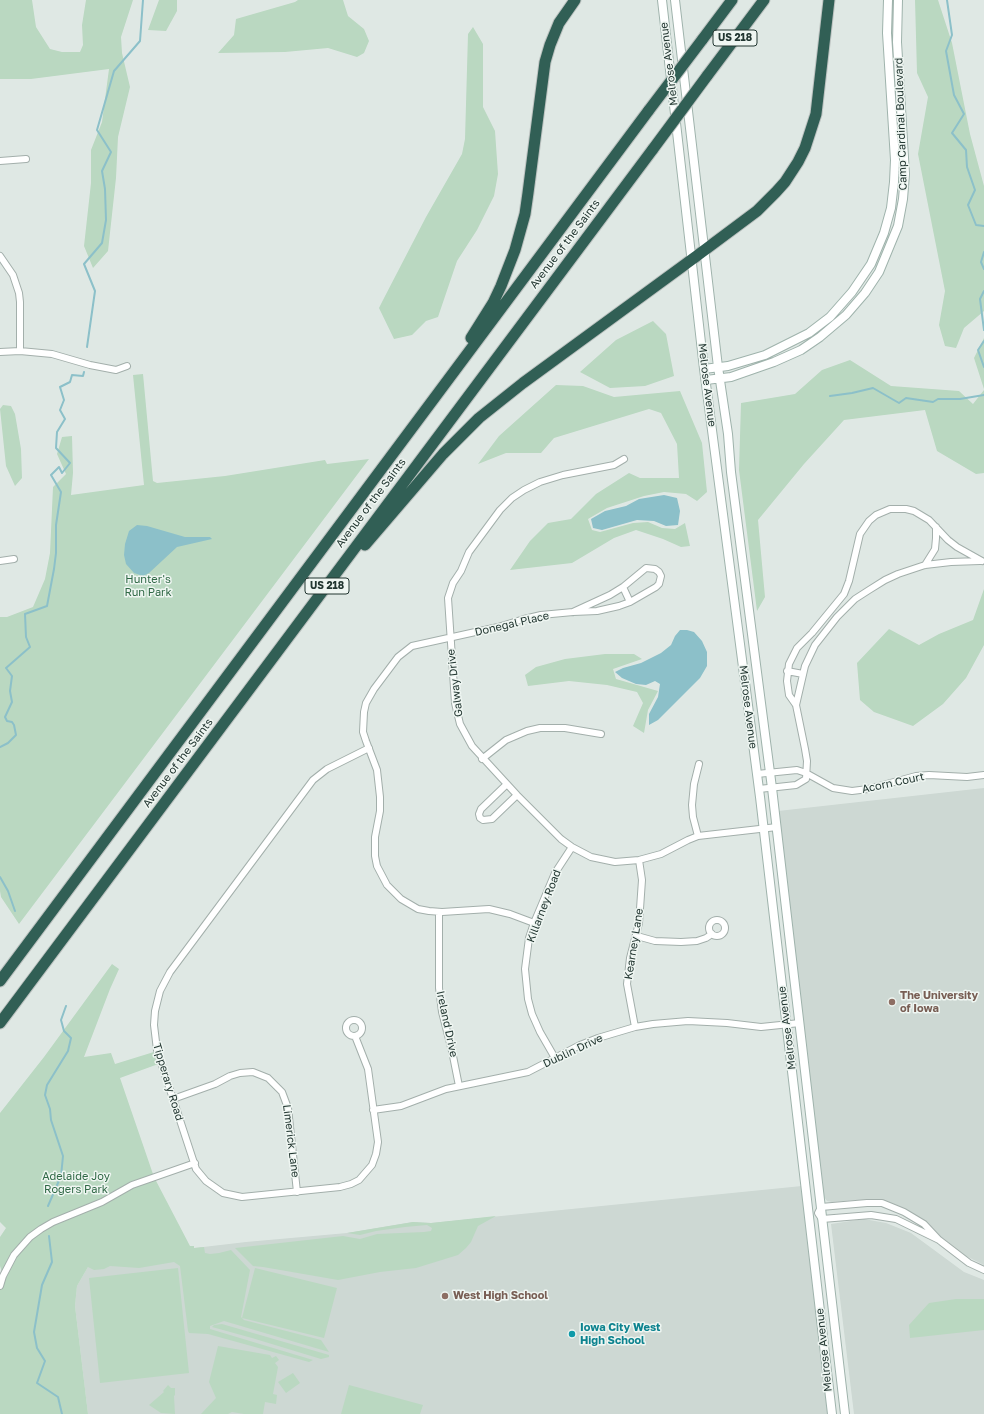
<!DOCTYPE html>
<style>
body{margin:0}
canvas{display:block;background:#dfe8e4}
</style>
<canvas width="984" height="1414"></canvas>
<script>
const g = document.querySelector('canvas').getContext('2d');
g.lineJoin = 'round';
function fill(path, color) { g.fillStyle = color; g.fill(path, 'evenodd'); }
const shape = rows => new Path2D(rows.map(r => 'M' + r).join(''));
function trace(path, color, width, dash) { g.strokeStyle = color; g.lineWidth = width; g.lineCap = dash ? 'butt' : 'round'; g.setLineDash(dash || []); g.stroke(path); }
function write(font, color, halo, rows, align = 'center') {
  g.font = font + ' "Golos Text",sans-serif'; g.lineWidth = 3; g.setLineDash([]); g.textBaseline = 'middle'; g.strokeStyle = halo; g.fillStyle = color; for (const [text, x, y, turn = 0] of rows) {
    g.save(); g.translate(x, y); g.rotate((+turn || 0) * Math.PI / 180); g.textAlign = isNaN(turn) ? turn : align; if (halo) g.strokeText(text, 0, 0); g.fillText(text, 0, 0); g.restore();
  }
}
const built = shape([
 [984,788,984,1265,962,1254,915,1217,877,1201,856,1200,832,1202,827,1201,824,1197,778,811],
 [802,1186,828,1414,88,1414,75,1306,77,1286,92,1260,246,1242,347,1233,413,1222,431,1223],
 [864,1219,886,1223,911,1233,964,1272,984,1280,984,1414,854,1414,831,1224]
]);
const green = shape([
 [0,0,32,0,36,27,50,49,62,52,80,52,83,45,82,25,86,0,133,0,121,37,122,53,130,87,118,137,116,178,108,251,93,268,84,246,91,183,91,150,102,122,109,69,31,79,0,79],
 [159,0,177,0,177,11,166,31,148,30],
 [298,0,343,0,348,16,364,29,369,41,364,53,357,57,328,48,285,52,218,53,234,35,236,19,295,2],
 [915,0,938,0,952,43,970,134,984,186,984,311,964,328,956,348,945,346,939,325,945,291,918,154,928,97,917,73],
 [473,27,483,44,483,107,495,131,498,174,494,196,477,230,457,261,438,317,426,321,412,335,394,339,379,308,383,300,426,217,462,154,465,139,468,34],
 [653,321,666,334,674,376,645,386,610,388,580,372,616,340],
 [984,338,984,389,974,358],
 [850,360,891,386,959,391,973,404,984,390,984,473,976,474,937,451,925,410,844,420,804,464,758,520,765,597,757,611,739,470,741,403,795,394,822,370],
 [143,374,153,481,157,483,225,476,325,460,327,464,369,459,19,924,1,897,0,891,0,617,7,617,33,607,45,579,50,553,53,487,66,474,57,454,62,437,72,436,73,473,71,495,144,485,133,375],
 [556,385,583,386,614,397,680,391,702,443,707,492,697,501,686,494,664,492,644,496,607,508,588,519,592,530,600,532,633,523,648,522,662,528,675,529,685,523,690,546,681,547,663,539,636,530,614,538,572,563,510,570,530,541,548,523,571,519,596,494,629,473,640,478,679,478,677,444,661,413,649,409,554,438,541,453,506,453,478,464,499,436],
 [3,405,11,406,15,414,21,449,22,478,15,486,6,466,0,409],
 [984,589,984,645,966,678,943,704,913,726,874,712,860,700,857,663,889,629,919,645,939,634,973,620],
 [605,654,634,654,642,659,613,669,616,679,658,691,648,710,644,733,633,726,643,703,637,692,607,685,569,681,528,686,525,675,536,667,565,659],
 [112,964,119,969,110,989,84,1057,111,1053,115,1064,157,1051,161,1063,120,1078,154,1177,190,1246,194,1246,194,1248,204,1247,205,1253,210,1254,219,1253,231,1250,250,1270,241,1317,244,1320,321,1340,329,1352,224,1321,210,1326,210,1329,313,1360,309,1362,208,1334,189,1333,188,1331,180,1266,174,1262,139,1268,110,1266,104,1269,94,1270,88,1267,77,1286,75,1306,88,1414,0,1414,0,1286,3,1276,0,1266,0,1237,6,1228,0,1222,0,1113,44,1057],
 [496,1216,478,1226,471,1242,466,1248,458,1255,416,1268,380,1272,338,1280,263,1267,253,1266,235,1248,343,1236,360,1239,377,1234,424,1232,431,1231,432,1228,427,1225,405,1227,376,1231,360,1235,347,1233,413,1222,431,1223],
 [178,1268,189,1373,100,1383,89,1278],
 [255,1268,337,1288,324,1338,242,1318],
 [956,1299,984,1299,984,1330,910,1338,909,1325,929,1303],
 [222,1324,329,1355,329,1357,321,1359,252,1338,212,1327,214,1325],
 [218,1346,270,1355,272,1358,276,1356,279,1360,275,1363,278,1367,273,1394,277,1395,276,1404,265,1402,263,1414,244,1414,232,1412,228,1414,201,1414,216,1398,209,1382],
 [293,1373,300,1383,286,1393,278,1382],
 [168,1385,171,1388,175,1388,175,1395,174,1396,175,1414,161,1413,149,1405,164,1392,163,1391],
 [349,1385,423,1405,420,1414,341,1414]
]);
const water = shape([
 [664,495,677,498,680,511,678,525,666,526,654,521,637,520,602,530,593,528,591,519,605,511,626,506,639,499],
 [137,525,147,526,185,537,210,537,212,539,177,547,149,573,143,576,134,573,126,564,124,555,125,544,129,531],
 [680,630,687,630,694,632,702,641,707,652,707,666,700,678,658,720,649,725,649,714,658,697,660,684,655,681,646,685,636,684,622,678,615,672,623,668,641,663,661,653,671,645,675,636]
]);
const stream = shape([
 [947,0,952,35,946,51,954,95,964,114,952,133,966,150,967,167,975,190,968,205,976,225,984,226],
 [984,252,981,262,984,269],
 [984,291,980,299,984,330],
 [984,341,978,350,984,367],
 [87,347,95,291,84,264,102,243,106,220,105,189,102,171,111,152,97,130,114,71,140,41,143,0],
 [830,396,852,393,873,388,899,403,906,398,933,402,938,399,960,399,984,395],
 [0,747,8,743,16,735,14,725,12,722,7,721,5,717,12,702,10,691,12,676,6,668,30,647,26,637,25,614,47,606,54,569,56,553,56,525,61,492,51,475,59,467,62,473,70,463,56,448,57,432,65,419,60,410,64,400,60,387,70,382,72,375,83,376,84,372],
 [0,877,8,891,15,911],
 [48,1206,61,1176,63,1156,51,1120,50,1109,45,1095,47,1085,68,1051,71,1038,64,1031,61,1020,66,1006],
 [49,1236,52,1262,42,1285,34,1332,37,1348,45,1361,37,1383,58,1397,62,1414]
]);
const street = shape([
 [0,161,26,159],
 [0,256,13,275,19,293,20,302,20,351],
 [0,352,20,351,52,354,90,365,116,370,127,366],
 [624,459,614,465,563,475,540,482,524,490,512,498,500,510,469,552,461,571,453,583,448,598,455,703,460,724,472,746,517,795,561,839,572,847,591,857,615,862,639,860,661,854,688,840,698,836,777,827],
 [0,561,14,559],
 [925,565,935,549,936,538,936,527],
 [623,587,630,602],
 [787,671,803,674],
 [796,705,805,666,815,645,837,617,855,599,869,590,885,580,898,574,925,565,951,562,980,561],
 [482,759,506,740,527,731,540,728,565,728,601,734],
 [757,774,797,770,806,773,833,788,852,791,868,789,916,776,929,775,967,777,984,775],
 [507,784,481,809,479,814,480,818,483,820,492,819,517,795],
 [759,789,796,785,806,779,807,761,805,749,796,705,789,695,787,681,789,664,797,648,812,633,844,594,849,581,860,534,869,521,876,515,890,509,906,509,914,511,929,520,948,540,957,547,982,561],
 [698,836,693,817,692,805,694,784,699,764],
 [439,912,439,988,442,1012,452,1051,459,1086],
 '709 928a8 8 0 1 1 16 0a8 8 0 1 1-16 0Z',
 [534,923,510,914,489,909,442,912,429,911,418,909,401,899,387,885,377,866,375,856,375,837,380,811,380,797,377,770,366,741,363,732,364,712,366,703,374,689,398,657,412,646,498,627,524,619,541,615,573,612,597,611,619,606,630,602,656,587,659,584,661,576,659,572,655,569,646,568,623,587,610,595,573,612],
 [637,936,655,941,681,942,697,941,706,938,712,934],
 '346 1028a8 8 0 1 1 16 0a8 8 0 1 1-16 0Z',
 [635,1027,627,984,630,958,639,923,642,880,639,860],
 [355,1036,368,1069,378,1142,376,1154,372,1165,359,1180,351,1184,340,1187,242,1197,223,1193,206,1181,196,1169,157,1050,154,1025,155,1011,160,991,170,972,313,780,327,769,369,748],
 [555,1058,540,1032,532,1014,528,999,525,969,529,938,534,923,555,873,572,847],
 [173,1099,215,1084,230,1076,240,1073,253,1072,268,1078,282,1092,288,1108,297,1192],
 [373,1110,401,1106,446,1089,528,1072,580,1045,598,1038,635,1027,653,1024,688,1021,727,1023,761,1027,800,1023],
 [939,1240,924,1224,904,1212,882,1203,867,1203,821,1207,818,1213,822,1219,871,1215,896,1219,939,1240,969,1263,984,1270],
 [0,1286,3,1276,14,1255,30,1237,41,1229,53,1222,102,1202,132,1185,195,1163]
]);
const secondary = shape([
 [662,0,704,369,760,797,832,1414],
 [675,0,718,367,728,434,731,472,772,788,845,1414],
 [704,369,728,366,765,355,809,333,830,317,852,292,871,264,884,233,891,208,894,182,895,160,887,33,888,0],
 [706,380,731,377,774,362,801,350,820,337,846,315,865,293,879,272,898,226,903,199,905,174,897,42,898,0]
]);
const highway = shape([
 [702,40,732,0],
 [707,76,764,0],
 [471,338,493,303,501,286,515,250,525,214,528,193,545,62,550,45,559,23,575,0],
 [365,545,443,454,479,418,523,383,698,255,757,211,776,192,785,182,798,162,805,148,816,114,829,0],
 [0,981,649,110],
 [0,1023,653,149]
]);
const highwayBridge = shape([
 [649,110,702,40],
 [653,149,707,76]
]);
const markers = [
 [892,1002,4,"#8d6e63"],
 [445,1296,4,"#8d6e63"],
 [572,1334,4,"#0f9aa8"]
];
const shields = [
 [735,38,44],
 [327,586,44]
];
const shieldNames = [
 ["US 218",735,38],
 ["US 218",327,586]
];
const streetNames = [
 ["Melrose Avenue",669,64,-97],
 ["Camp Cardinal Boulevard",901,124,-92],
 ["Avenue of the Saints",565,244,-53],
 ["Melrose Avenue",707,385,83],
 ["Avenue of the Saints",371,503,-53],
 ["Donegal Place",512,624,-13],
 ["Galway Drive",455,683,-97],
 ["Melrose Avenue",748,707,83],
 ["Avenue of the Saints",178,763,-53],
 ["Acorn Court",893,783,-12],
 ["Killarney Road",544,906,-69],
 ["Kearney Lane",634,944,-81],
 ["Ireland Drive",447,1024,78],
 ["Melrose Avenue",787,1028,-97],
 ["Dublin Drive",573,1051,-25],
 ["Tipperary Road",168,1082,73],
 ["Limerick Lane",291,1141,83],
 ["Melrose Avenue",824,1350,-96]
];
const parkNames = [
 ["Hunter's",148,580],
 ["Run Park",148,593],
 ["Adelaide Joy",76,1177],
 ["Rogers Park",76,1190]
];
const educationNames = [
 ["The University",900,996],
 ["of Iowa",900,1009],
 ["West High School",453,1296]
];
const cultureNames = [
 ["Iowa City West",580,1328],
 ["High School",580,1341]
];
fill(built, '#cdd8d3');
fill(green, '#bad8c1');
fill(water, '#8cc0c9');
trace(stream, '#8cc0c9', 2);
trace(street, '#a3afab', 8);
trace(secondary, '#9fb3ac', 10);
trace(highway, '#bdc3c1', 13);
trace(street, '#fff', 6);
trace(secondary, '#fff', 8);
trace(highway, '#315f55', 11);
trace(highwayBridge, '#bdc3c1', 13, []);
trace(highwayBridge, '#315f55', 11);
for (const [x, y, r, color] of markers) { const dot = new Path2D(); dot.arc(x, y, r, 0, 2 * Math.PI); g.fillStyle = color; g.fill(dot); trace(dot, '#eff6f2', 1.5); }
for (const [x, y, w] of shields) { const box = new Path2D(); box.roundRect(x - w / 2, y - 8, w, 16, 3); g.fillStyle = '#eff6f2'; g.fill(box); trace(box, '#223631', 1); }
write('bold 10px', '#223631', null, shieldNames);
write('11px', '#223631', '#eff6f2', streetNames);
write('11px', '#306946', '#eff6f2', parkNames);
write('bold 11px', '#785e54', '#eff6f2', educationNames, 'left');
write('bold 11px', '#0d838f', '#eff6f2', cultureNames, 'left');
</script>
